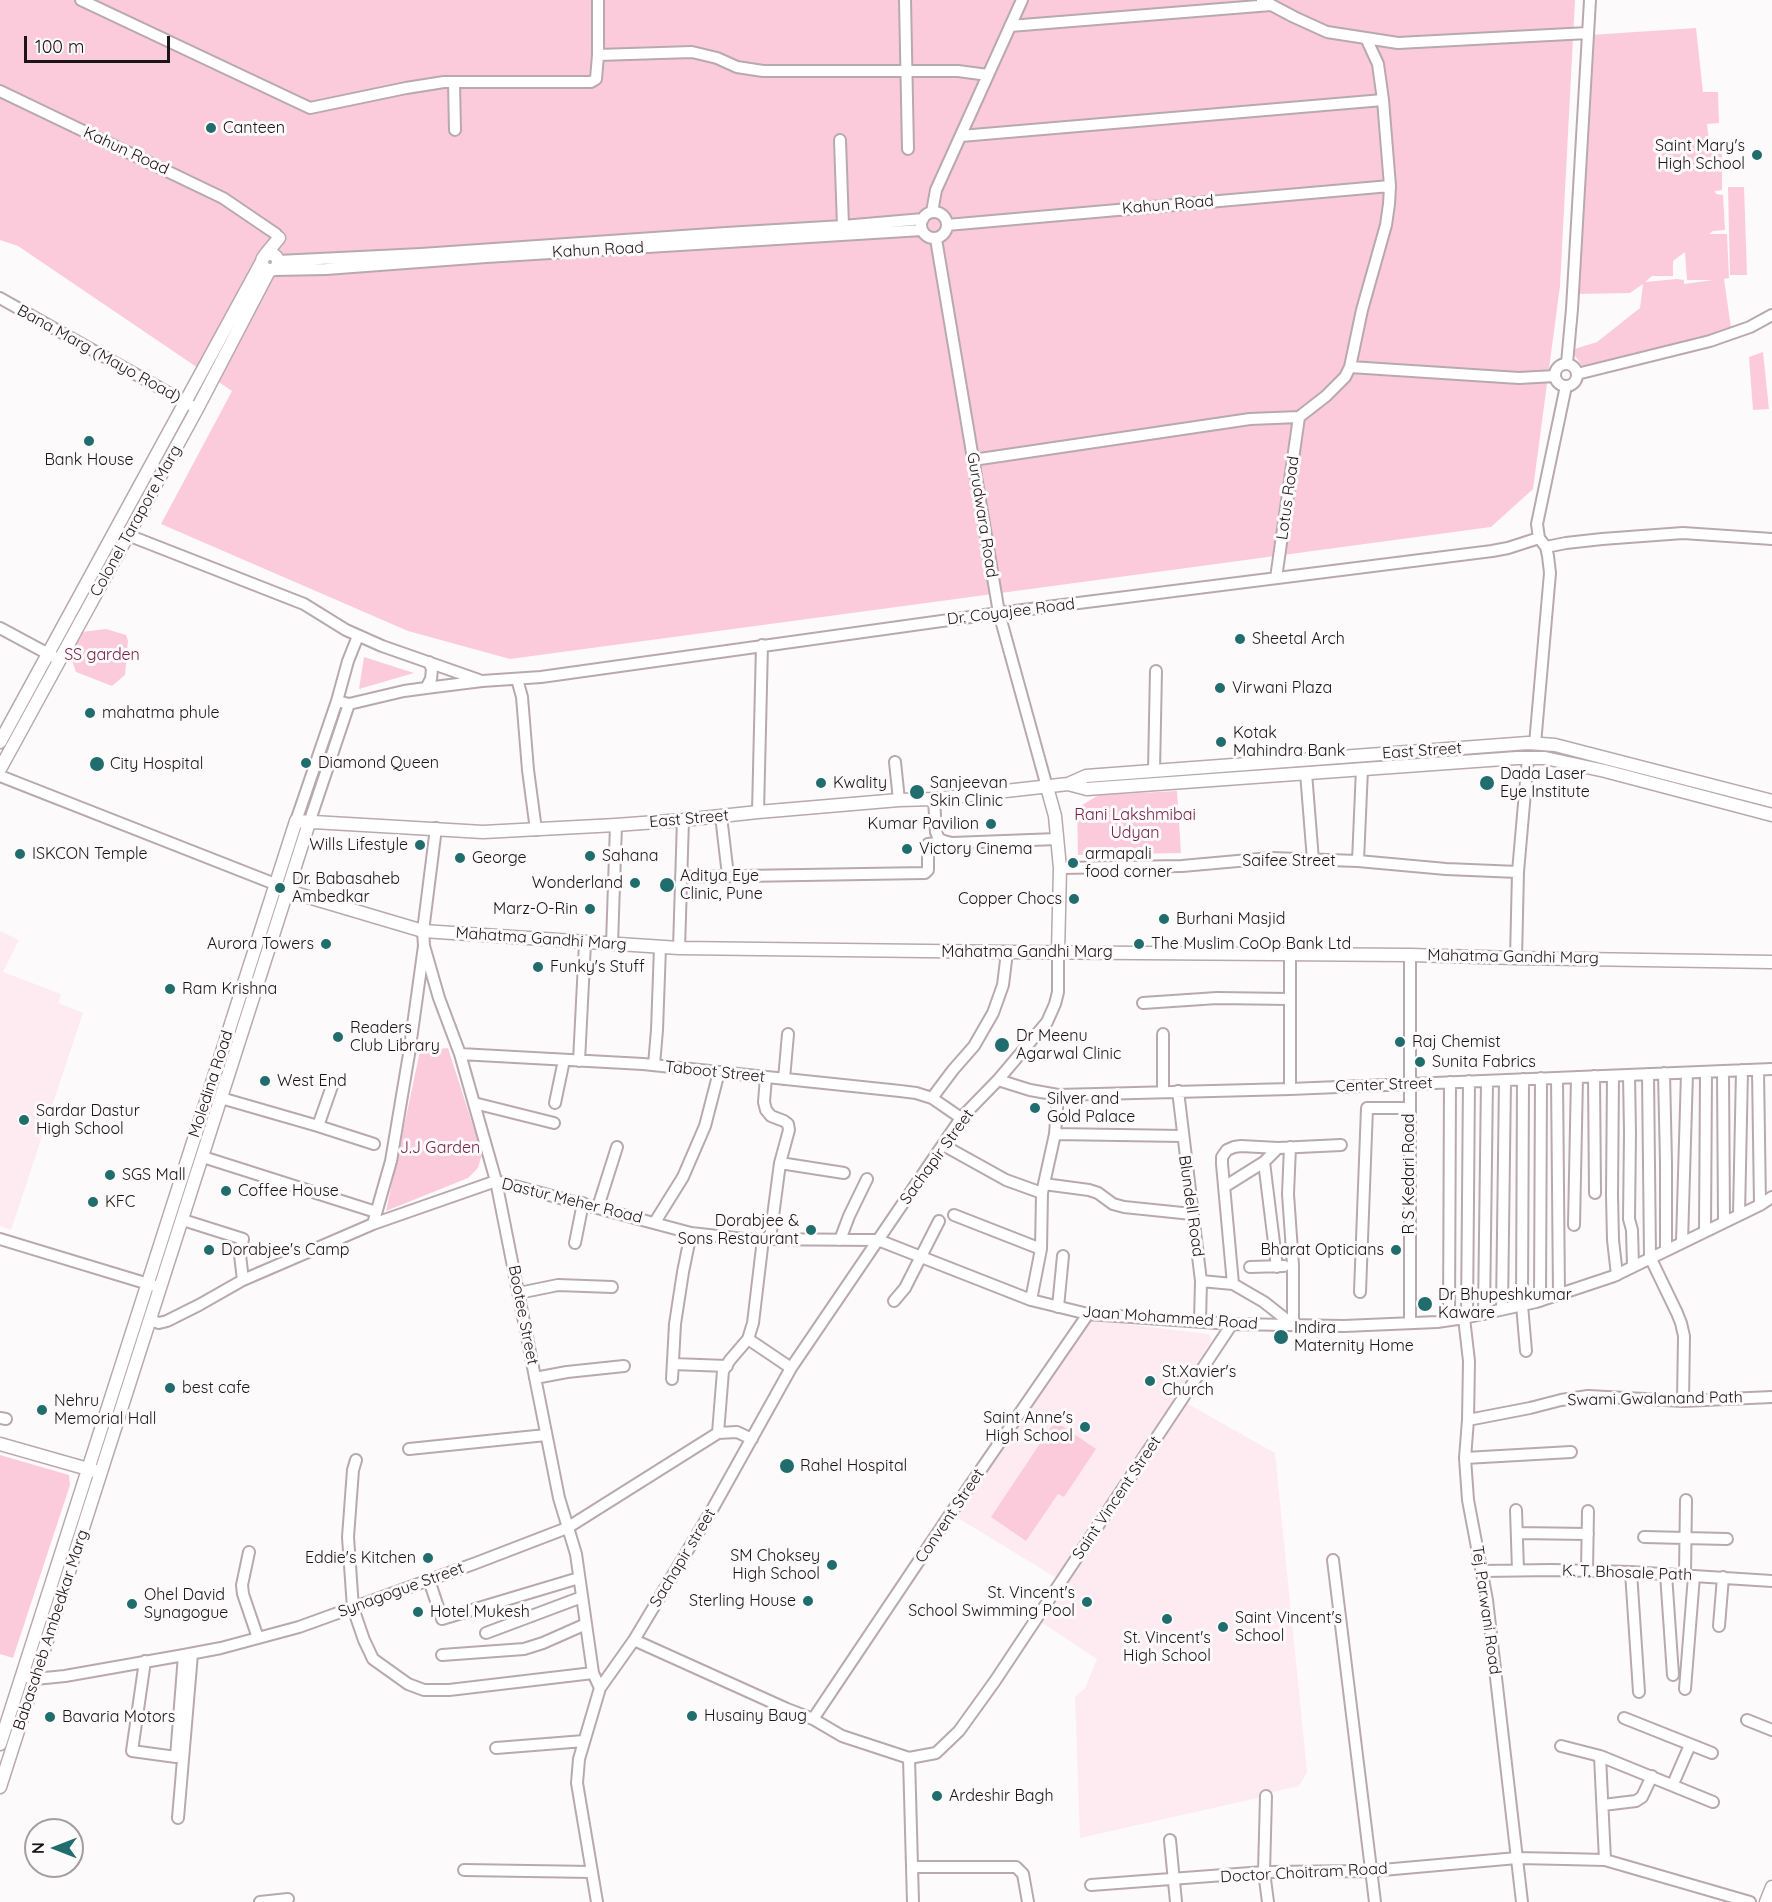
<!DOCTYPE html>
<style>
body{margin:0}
#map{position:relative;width:1772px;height:1902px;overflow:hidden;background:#fdfafb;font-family:Quicksand,sans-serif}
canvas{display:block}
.north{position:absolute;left:24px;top:1818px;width:60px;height:60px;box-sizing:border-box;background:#fdfafb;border:2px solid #a39ea0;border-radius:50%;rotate:270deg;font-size:16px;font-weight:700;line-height:24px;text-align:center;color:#1b1517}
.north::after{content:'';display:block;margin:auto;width:21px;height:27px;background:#216d6e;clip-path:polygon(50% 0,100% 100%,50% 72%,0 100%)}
.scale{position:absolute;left:24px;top:36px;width:146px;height:27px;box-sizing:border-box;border:3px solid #1b1517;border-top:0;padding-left:8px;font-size:18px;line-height:21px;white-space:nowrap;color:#1b1517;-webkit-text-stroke:4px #fdfafb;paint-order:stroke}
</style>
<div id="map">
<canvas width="1772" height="1902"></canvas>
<div class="north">N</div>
<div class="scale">100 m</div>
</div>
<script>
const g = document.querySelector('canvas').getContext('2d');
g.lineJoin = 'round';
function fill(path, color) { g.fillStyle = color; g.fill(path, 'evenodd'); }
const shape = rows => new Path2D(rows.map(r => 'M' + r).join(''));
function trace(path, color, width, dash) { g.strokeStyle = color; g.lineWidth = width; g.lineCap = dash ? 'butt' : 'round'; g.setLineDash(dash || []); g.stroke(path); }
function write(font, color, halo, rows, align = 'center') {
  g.font = font + ' Quicksand,sans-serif'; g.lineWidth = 6; g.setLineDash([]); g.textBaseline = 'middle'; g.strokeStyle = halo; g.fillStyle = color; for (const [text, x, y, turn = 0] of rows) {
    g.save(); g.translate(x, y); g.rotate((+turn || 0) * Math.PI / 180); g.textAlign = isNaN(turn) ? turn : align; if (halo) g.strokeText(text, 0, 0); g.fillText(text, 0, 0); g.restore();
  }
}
const built = shape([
 [0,931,19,940,3,972,61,994,58,1003,83,1013,11,1230,0,1226],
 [1090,1320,1209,1334,1212,1340,1058,1579,953,1515],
 [1186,1403,1275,1453,1307,1772,1299,1786,1273,1792,1266,1796,1080,1838,1075,1697,1085,1688,1097,1659,1041,1622]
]);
const green = shape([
 [0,0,1575,0,1560,286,1533,489,1491,527,510,659,408,631,161,524,232,391,18,246,0,240],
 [1696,28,1703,92,1718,92,1719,123,1707,124,1709,142,1722,142,1722,190,1715,191,1716,194,1723,195,1725,230,1713,231,1709,234,1727,234,1729,278,1724,279,1731,328,1665,348,1582,366,1571,350,1597,342,1640,308,1643,284,1630,293,1576,294,1590,35],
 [1685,252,1687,280,1713,280,1684,284,1684,280,1677,279,1645,282,1652,276,1673,276,1673,261],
 [1728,187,1744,187,1747,275,1730,275],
 [1763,352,1769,409,1753,410,1749,357],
 [106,629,126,635,128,641,125,675,112,686,76,672,70,655,82,632],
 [364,657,414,673,359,689],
 [1177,791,1181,853,1078,855,1077,808,1099,795],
 [448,1048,482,1154,478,1168,468,1178,386,1211,420,1051],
 [1055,1421,1096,1449,1064,1497,1058,1494,1026,1541,991,1517],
 [0,1455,69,1475,70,1485,13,1658,0,1654]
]);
const minor = shape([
 [81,0,310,108,406,88,444,82,591,82,596,79,598,55,598,0],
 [905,0,908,149],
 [1262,0,1294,17,1327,32,1398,43,1588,33],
 [1010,26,1271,5],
 [598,55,692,52,717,58,737,67,763,71,958,71,988,75],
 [454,83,455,130],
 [0,91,223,198,276,234,279,238],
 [961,136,1383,100],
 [840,140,843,226],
 '921 225a13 13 0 1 1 26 0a13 13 0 1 1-26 0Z',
 [932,212,936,190,1022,0],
 [947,225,1390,186],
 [936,239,999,613,1047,787],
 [278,261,421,254,726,233,843,226,923,219],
 [274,270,326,269,486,257,922,230],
 [0,298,192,406],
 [1567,363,1572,309,1590,0],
 '1555 375a11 11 0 1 1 22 0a11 11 0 1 1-22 0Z',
 [1350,367,1519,378,1555,376],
 [1577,374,1710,341,1750,327,1772,315],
 [973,460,1250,419,1299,417,1326,396,1345,377,1350,367,1362,310,1386,225,1389,204,1390,186,1383,100,1378,64,1366,38],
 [120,532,304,604,346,630,382,646,479,680],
 [1546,547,1566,543,1602,539,1683,533,1772,539],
 [1276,578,1299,417],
 [0,628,54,657],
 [517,679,522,697,528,770,536,830],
 [426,688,431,679,432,669,429,662],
 [337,701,349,704,404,691,426,688,482,681,541,677,999,613,1492,551,1508,548,1539,538],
 [1535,744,1550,573,1548,556,1546,547,1539,538,1537,524,1566,386],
 [895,762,899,800],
 [1154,771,1156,671],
 [1306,773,1313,860],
 [0,776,275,884],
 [934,799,936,832,939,839,944,841,952,843,1057,839],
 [758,812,762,645],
 [721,816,727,867],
 [296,821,337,701,348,661,358,636],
 [309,823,349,704],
 [1358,861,1362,769],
 [1060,868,1182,866,1271,858,1358,861,1446,869,1518,872],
 [681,877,925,873,928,870,928,844,946,842],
 [612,944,616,825],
 [424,946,439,998,460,1054,496,1181,559,1498,576,1554,593,1673,600,1688],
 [679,948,683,820],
 [1410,955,1410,1322],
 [1516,958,1518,872,1528,758],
 [1143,1003,1217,998,1289,999],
 [1163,1034,1163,1092],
 [460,1054,643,1064,900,1091,916,1093,932,1098,961,1118],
 [579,1061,585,943],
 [654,1065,657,1030,660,947],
 [1758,1070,1760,1205],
 [1723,1071,1724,1222],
 [1664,1073,1666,1163,1666,1250],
 [1648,1074,1650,1257,1677,1313,1681,1323,1684,1336,1683,1401],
 [1629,1075,1630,1133,1629,1219,1632,1230,1633,1266],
 [1594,1076,1595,1193],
 [1613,1076,1612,1195,1613,1240,1617,1275],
 [766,1077,764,1102,766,1110,771,1116,784,1121,788,1124,789,1130,780,1163,770,1239],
 [1557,1078,1559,1294],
 [784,1079,788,1034],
 [1523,1079,1522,1305,1526,1351],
 [998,1080,1030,1090,1058,1095,1290,1089,1772,1069],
 [1290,1089,1290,954],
 [1178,1091,1201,1281,1200,1321],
 [221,1098,318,1126,374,1144],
 [932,1098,953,1070,974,1046,993,1013,1003,985,1007,952],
 [474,1103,554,1123],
 [555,1103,564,1060],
 [318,1126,332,1086],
 [1055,1134,1182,1136],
 [943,1145,1006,1180,1042,1193],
 [1290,1147,1288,1194,1293,1265,1293,1325],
 [203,1157,376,1212],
 [1264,1162,1277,1267],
 [780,1163,844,1173],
 [1044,1184,1089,1190,1098,1193,1113,1204,1124,1207,1192,1214],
 [1224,1187,1264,1162,1278,1148],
 [598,1207,617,1147],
 [954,1215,1041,1249],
 [1739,1215,1742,1070],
 [183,1220,243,1239,240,1255,243,1280],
 [655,1222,683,1177,705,1126,719,1072],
 [373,1224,391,1161,409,1054,424,946,423,931,436,828],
 [1574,1225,1577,1077],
 [1705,1231,1706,1072],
 [0,1239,155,1286],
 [840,1240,849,1216,867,1179],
 [1682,1242,1687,1073],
 [575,1243,583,1203],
 [1250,1267,1284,1266],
 [1201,1281,1233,1284,1264,1302,1293,1325],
 [1233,1284,1222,1164,1222,1157,1227,1150,1234,1147,1241,1146,1278,1148,1341,1145],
 [1360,1292,1367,1108,1409,1108],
 [519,1293,558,1285,612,1287],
 [1031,1300,1041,1249,1042,1193,1055,1134,1058,1095],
 [894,1301,905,1288,939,1221],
 [1540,1301,1541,1078],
 [1058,1307,1063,1256],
 [1502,1309,1505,1080],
 [1484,1314,1487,1081],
 [1467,1317,1469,1081],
 [1464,1318,1469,1361,1468,1420,1465,1458,1468,1500,1487,1600,1522,1902],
 [150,1320,159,1323,167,1321,199,1305,243,1280,373,1224,496,1181,691,1233,744,1239,878,1240,1031,1300,1088,1314,1232,1324,1344,1326,1437,1322,1464,1318,1536,1302,1614,1276,1760,1205,1772,1197],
 [1449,1320,1450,1082],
 [748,1339,791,1368],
 [673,1364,727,1366],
 [535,1378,567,1372,624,1366],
 [672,1379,675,1324,683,1272,691,1233],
 [0,1418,6,1419],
 [1468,1420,1530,1408,1561,1400,1588,1396,1683,1401,1772,1397],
 [718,1433,723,1371,730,1360,748,1339,753,1323,763,1239],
 [409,1449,546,1435],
 [1465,1458,1571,1452],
 [356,1460,353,1470,348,1537,353,1608,364,1640,373,1659,408,1684,424,1690,449,1690,593,1673],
 [1516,1510,1518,1570],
 [1517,1533,1588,1534],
 [1644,1537,1727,1539],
 [249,1552,242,1585,243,1594,258,1638],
 [1333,1560,1375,1902],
 [1482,1571,1552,1570,1631,1572,1772,1581],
 [1587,1571,1588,1511],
 [1631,1572,1639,1692],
 [1666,1574,1673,1675],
 [1685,1575,1686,1500],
 [429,1580,442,1619,579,1578],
 [1719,1626,1723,1577],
 [486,1633,582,1597],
 [634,1640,787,1709,813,1719,842,1736,909,1758,936,1753,959,1731,995,1681,1232,1324],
 [442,1655,524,1649,543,1643,586,1624],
 [145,1661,132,1751,176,1757,184,1655],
 [22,1676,35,1679,65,1676,184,1655,221,1648,299,1627,476,1563,567,1528,718,1433,737,1432,752,1439],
 [1685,1689,1694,1576],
 [1624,1718,1712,1753],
 [813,1719,949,1516,1088,1314],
 [1747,1720,1772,1730],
 [1561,1746,1600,1756,1713,1802],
 [496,1748,584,1741],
 [1600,1756,1605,1860],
 [909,1758,913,1902],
 [1673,1784,1690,1745],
 [1266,1796,1264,1872,1268,1902],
 [1603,1805,1636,1801,1642,1797,1652,1776],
 [178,1818,192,1654],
 [1170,1840,1176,1902],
 [912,1867,1016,1867,1023,1874,1028,1902],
 [464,1870,592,1872],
 [1091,1885,1264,1872,1371,1871,1517,1858,1565,1859,1605,1860,1750,1902],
 [260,1902,288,1899],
 [597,1902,577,1783,579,1759,600,1688,634,1640,713,1508,791,1368,961,1118,998,1080,1047,1022,1055,1004,1058,992,1058,953]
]);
const major = shape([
 '262 262a8 8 0 1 1 16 0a8 8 0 1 1-16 0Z',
 [265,255,279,238],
 [0,742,261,263],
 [0,769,197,409,269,271],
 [1068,784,1087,789,1517,758,1545,758,1605,771,1772,815],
 [1047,787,1055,816,1060,868,1058,953],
 [288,891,423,931,679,948,1007,952,1410,955,1516,958,1772,962],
 [0,1444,95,1471],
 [0,1744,296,821,483,832,616,825,683,820,758,812,899,800,934,799,1068,784,1086,776,1528,743,1555,745,1772,801],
 [0,1787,309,823],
 [1766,1902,1772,1887]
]);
const markers = [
 [211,128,6,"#216d6e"],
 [1757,155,6,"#216d6e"],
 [89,441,6,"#216d6e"],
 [1240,639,6,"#216d6e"],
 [1220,688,6,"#216d6e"],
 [90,713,6,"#216d6e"],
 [1221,742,6,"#216d6e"],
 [306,763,6,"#216d6e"],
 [97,764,8,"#216d6e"],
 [821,783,6,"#216d6e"],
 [1487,783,8,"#216d6e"],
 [917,792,8,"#216d6e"],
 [991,824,6,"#216d6e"],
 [420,845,6,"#216d6e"],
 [907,849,6,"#216d6e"],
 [20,854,6,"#216d6e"],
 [590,856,6,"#216d6e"],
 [460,858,6,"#216d6e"],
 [1073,863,6,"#216d6e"],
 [635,883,6,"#216d6e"],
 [667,885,8,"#216d6e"],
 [280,888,6,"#216d6e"],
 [1074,899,6,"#216d6e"],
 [590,909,6,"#216d6e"],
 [1164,919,6,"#216d6e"],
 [326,944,6,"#216d6e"],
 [1139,944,6,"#216d6e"],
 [538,967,6,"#216d6e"],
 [170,989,6,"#216d6e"],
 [338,1037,6,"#216d6e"],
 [1400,1042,6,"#216d6e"],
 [1002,1045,8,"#216d6e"],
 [1420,1062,6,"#216d6e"],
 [265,1081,6,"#216d6e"],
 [1035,1108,6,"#216d6e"],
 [24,1120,6,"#216d6e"],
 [110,1175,6,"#216d6e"],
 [226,1191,6,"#216d6e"],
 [93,1202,6,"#216d6e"],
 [811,1230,6,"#216d6e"],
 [209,1250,6,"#216d6e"],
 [1396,1250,6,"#216d6e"],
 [1425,1304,8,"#216d6e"],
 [1281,1337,8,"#216d6e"],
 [1150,1381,6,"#216d6e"],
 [170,1388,6,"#216d6e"],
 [42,1410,6,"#216d6e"],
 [1085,1427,6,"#216d6e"],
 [787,1466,8,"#216d6e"],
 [428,1558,6,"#216d6e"],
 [832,1565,6,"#216d6e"],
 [808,1601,6,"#216d6e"],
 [1087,1602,6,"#216d6e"],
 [132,1604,6,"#216d6e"],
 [418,1612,6,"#216d6e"],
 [1167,1619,6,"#216d6e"],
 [1223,1627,6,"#216d6e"],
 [692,1716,6,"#216d6e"],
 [50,1717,6,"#216d6e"],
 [937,1796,6,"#216d6e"]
];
const poiNames = [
 ["Canteen",223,128],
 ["Saint Mary's",1745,146,"right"],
 ["High School",1745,164,"right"],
 ["Bank House",89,460,"center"],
 ["Sheetal Arch",1252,639],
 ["Virwani Plaza",1232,688],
 ["mahatma phule",102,713],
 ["Kotak",1233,733],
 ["Mahindra Bank",1233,751],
 ["Diamond Queen",318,763],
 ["City Hospital",110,764],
 ["Dada Laser",1500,774],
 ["Eye Institute",1500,792],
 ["Kwality",833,783],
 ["Sanjeevan",930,783],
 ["Skin Clinic",930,801],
 ["Kumar Pavilion",979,824,"right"],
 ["Wills Lifestyle",408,845,"right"],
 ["Victory Cinema",919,849],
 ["ISKCON Temple",32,854],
 ["armapali",1085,854],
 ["food corner",1085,872],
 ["Sahana",602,856],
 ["George",472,858],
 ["Aditya Eye",680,876],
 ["Clinic, Pune",680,894],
 ["Dr. Babasaheb",292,879],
 ["Ambedkar",292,897],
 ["Wonderland",623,883,"right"],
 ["Copper Chocs",1062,899,"right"],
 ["Marz-O-Rin",578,909,"right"],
 ["Burhani Masjid",1176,919],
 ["Aurora Towers",314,944,"right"],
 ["The Muslim CoOp Bank Ltd",1151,944],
 ["Funky's Stuff",550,967],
 ["Ram Krishna",182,989],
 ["Readers",350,1028],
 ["Club Library",350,1046],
 ["Dr Meenu",1016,1036],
 ["Agarwal Clinic",1016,1054],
 ["Raj Chemist",1412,1042],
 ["Sunita Fabrics",1432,1062],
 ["West End",277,1081],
 ["Silver and",1047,1099],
 ["Gold Palace",1047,1117],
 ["Sardar Dastur",36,1111],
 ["High School",36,1129],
 ["SGS Mall",122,1175],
 ["Coffee House",238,1191],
 ["KFC",105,1202],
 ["Dorabjee &",799,1221,"right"],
 ["Sons Restaurant",799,1239,"right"],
 ["Dorabjee's Camp",221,1250],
 ["Bharat Opticians",1384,1250,"right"],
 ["Dr Bhupeshkumar",1438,1295],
 ["Kaware",1438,1313],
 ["Indira",1294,1328],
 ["Maternity Home",1294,1346],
 ["St.Xavier's",1162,1372],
 ["Church",1162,1390],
 ["best cafe",182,1388],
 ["Nehru",54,1401],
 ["Memorial Hall",54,1419],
 ["Saint Anne's",1073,1418,"right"],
 ["High School",1073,1436,"right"],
 ["Rahel Hospital",800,1466],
 ["SM Choksey",820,1556,"right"],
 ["High School",820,1574,"right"],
 ["Eddie's Kitchen",416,1558,"right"],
 ["St. Vincent's",1075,1593,"right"],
 ["School Swimming Pool",1075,1611,"right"],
 ["Ohel David",144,1595],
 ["Synagogue",144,1613],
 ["Sterling House",796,1601,"right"],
 ["Hotel Mukesh",430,1612],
 ["Saint Vincent's",1235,1618],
 ["School",1235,1636],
 ["St. Vincent's",1167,1638,"center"],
 ["High School",1167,1656,"center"],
 ["Husainy Baug",704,1716],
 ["Bavaria Motors",62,1717],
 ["Ardeshir Bagh",949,1796]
];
const streetNames = [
 ["Kahun Road",126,151,25],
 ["Kahun Road",1168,205,-5],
 ["Kahun Road",598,250,-3],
 ["Bana Marg (Mayo Road)",99,354,29],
 ["Lotus Road",1288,498,-82],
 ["Gurudwara Road",982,515,81],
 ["Colonel Tarapore Marg",136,521,-61],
 ["Dr. Coyajee Road",1011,612,-7],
 ["East Street",1422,751,-4],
 ["East Street",689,819,-5],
 ["Saifee Street",1289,861],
 ["Mahatma Gandhi Marg",541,939,4],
 ["Mahatma Gandhi Marg",1027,952],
 ["Mahatma Gandhi Marg",1513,957,1],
 ["Taboot Street",715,1072,6],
 ["Moledina Road",211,1084,-72],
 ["Center Street",1384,1085,-2],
 ["Sachapir Street",937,1157,-54],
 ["R S Kedari Road",1409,1174,-90],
 ["Dastur Meher Road",572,1201,14],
 ["Blundell Road",1191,1206,82],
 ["Bootee Street",523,1315,79],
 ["Jaan Mohammed Road",1170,1318,4],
 ["Swami Gwalanand Path",1655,1399,-1],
 ["Saint Vincent Street",1117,1498,-56],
 ["Convent Street",950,1516,-56],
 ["Sachapir street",683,1558,-59],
 ["K. T. Bhosale Path",1627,1573,2],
 ["Synagogue Street",401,1590,-20],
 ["Tej Parwani Road",1486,1610,82],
 ["Babasaheb Ambedkar Marg",51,1630,-72],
 ["Doctor Choitram Road",1304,1873,-3]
];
const parkNames = [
 ["SS garden",102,655],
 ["Rani Lakshmibai",1135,815],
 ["Udyan",1135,833],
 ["J.J Garden",440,1148]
];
fill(built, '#feebf1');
fill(green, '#fccbdb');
trace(minor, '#b8a9ae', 14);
trace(major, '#b8a9ae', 15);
trace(minor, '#fff', 10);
trace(major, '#fff', 12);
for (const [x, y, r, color] of markers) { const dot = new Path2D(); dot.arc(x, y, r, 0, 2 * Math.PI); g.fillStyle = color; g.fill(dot); trace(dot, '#fdfafb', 2); }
write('16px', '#1b1517', '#fdfafb', poiNames, 'left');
write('16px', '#1b1517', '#fdfafb', streetNames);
write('16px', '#732346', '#fdfafb', parkNames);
</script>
